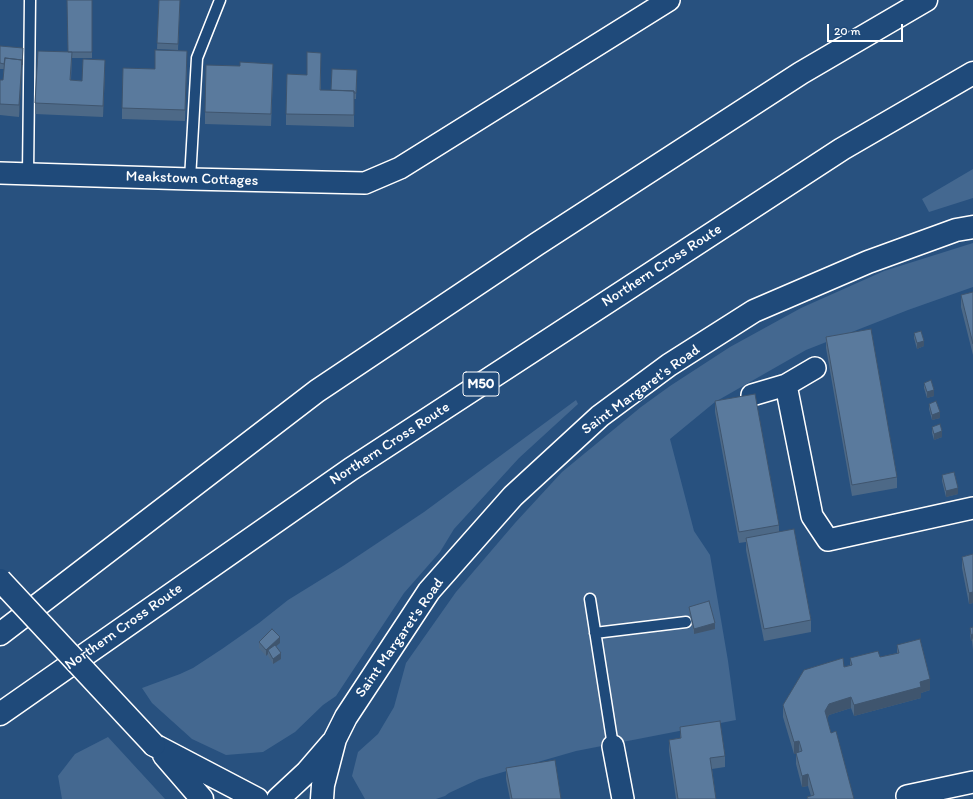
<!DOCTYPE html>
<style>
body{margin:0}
#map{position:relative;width:973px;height:799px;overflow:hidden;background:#28517f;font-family:Itim,sans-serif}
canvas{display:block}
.scale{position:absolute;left:827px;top:24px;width:76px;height:18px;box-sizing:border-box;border:2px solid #fff;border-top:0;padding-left:5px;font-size:12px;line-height:14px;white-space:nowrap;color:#fff;-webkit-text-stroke:3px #1f4a7a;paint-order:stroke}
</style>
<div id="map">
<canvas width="973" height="799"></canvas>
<div class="scale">20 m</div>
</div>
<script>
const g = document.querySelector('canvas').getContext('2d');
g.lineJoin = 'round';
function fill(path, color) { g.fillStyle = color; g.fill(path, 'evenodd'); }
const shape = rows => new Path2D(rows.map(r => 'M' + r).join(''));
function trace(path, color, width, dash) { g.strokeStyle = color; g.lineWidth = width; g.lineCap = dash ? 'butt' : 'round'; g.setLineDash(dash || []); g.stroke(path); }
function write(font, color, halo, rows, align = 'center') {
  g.font = font + ' Itim,sans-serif'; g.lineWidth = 3; g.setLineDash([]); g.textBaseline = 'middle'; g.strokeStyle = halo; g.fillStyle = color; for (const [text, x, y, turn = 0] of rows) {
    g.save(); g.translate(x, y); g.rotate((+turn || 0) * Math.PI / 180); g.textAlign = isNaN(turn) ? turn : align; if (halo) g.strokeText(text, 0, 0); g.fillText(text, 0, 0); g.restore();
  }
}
const green = shape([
 [973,169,973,198,929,212,922,199],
 [973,243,973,287,908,310,806,350,715,402,670,439,694,531,710,555,728,661,736,720,576,751,479,779,449,793,445,796,436,799,365,799,352,776,358,752,378,734,394,707,406,663,456,592,515,523,562,472,641,407,670,386,730,347,801,308,884,271],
 [576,400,578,404,519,458,454,529,440,552,404,593,336,696,323,705,295,732,263,752,226,755,192,739,152,703,142,688,180,674,193,668,222,649,259,623,288,600,343,566,424,512],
 [108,737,165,799,62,799,58,776,75,754]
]);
const lane = shape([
 [28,174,30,0],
 [190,179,197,58,220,0],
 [590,599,613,746],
 [595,633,686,622]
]);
const street = shape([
 [0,173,190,179,365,183,400,168,669,0],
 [786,385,812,516,828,540,973,508],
 [752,395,786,385,815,368],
 [613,746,623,799],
 [907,796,973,782]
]);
const secondary = shape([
 [154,745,257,799],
 [164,755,202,799],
 [278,799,307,772,332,743],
 [322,799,323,785,335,739,346,717,429,591,513,496,600,416,669,365,754,311,868,262,956,230,973,227]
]);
const highway = shape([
 [0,634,317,391,537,244,801,73,926,0],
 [0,714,351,469,842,149,973,73]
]);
const secondaryBridge = shape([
 [0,580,154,745]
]);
const wall = shape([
 [92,0,92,58,72,58,71,80,82,81,105,71,103,117,35,114,35,103,68,52],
 [159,0,180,0,178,50,157,49],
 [0,46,23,53,19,117,0,115,0,80,3,80,4,69,0,69],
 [187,62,185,121,122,119,122,108,155,69],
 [321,64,321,90,331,90,357,70,356,99,354,99,354,127,286,125,286,114,307,75],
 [273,75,271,126,205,124,205,112],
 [973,292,973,355,961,307,961,295],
 [914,333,924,346,917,349,914,338],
 [826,337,897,477,897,488,852,496,826,348],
 [924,383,934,396,927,398,924,388],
 [715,401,779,525,779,532,811,620,811,632,764,641,746,550,746,542,739,543,715,412],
 [929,404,940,418,932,420,929,409],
 [932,427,942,437,934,440,932,433],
 [942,475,958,494,946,497,942,481],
 [973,554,973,603,969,604,962,568,962,557],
 [689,607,715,629,694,634,689,612],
 [973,627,973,650,972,640,971,641,970,633,970,628],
 [259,642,280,643,276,646,281,659,273,664,268,656,268,654,266,656,259,648],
 [897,645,930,690,921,693,921,698,854,716,851,708,829,715,827,719,831,733,854,799,807,799,807,797,811,796,808,786,802,787,796,764,796,753,794,754,783,717,783,705,844,667,850,665,850,658,880,657,897,653],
 [680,727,725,756,725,767,712,769,716,799,676,799,669,751,669,740,680,738],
 [506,768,561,799,510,799,506,779]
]);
const shadedWall = shape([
 [23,48,23,53,19,117,19,105],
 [105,60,105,71,103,117,103,106],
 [924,341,924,346,917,349,917,343],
 [934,390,934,396,927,398,927,392],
 [940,412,940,418,932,420,932,415],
 [942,431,942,437,934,440,934,434],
 [958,488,958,494,946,497,946,491],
 [973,592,973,603,969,604,969,593],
 [715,623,715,629,694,634,694,629],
 [973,634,973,640,972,638,972,640,971,641,971,635],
 [280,637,280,643,269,652,268,650,268,654,266,656,266,650],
 [281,653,281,659,273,664,273,659],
 [930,679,930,690,921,693,921,698,854,716,854,705,920,682],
 [851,697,851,708,829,715,825,723,825,711,829,704],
 [799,741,799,753,794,754,794,742],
 [808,774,808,786,802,787,802,776]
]);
const building = shape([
 [67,0,92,0,92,52,68,52,67,0],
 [159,0,180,0,178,44,157,43,159,0],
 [0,46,23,48,22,65,22,60,5,58,4,64,0,63,0,46],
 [155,50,187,51,185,110,122,108,123,68,155,69,155,50],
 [38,51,72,52,70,80,82,81,83,59,105,60,103,106,35,103,38,51],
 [307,52,321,53,320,90,354,91,354,115,286,114,287,74,307,75,307,52],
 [5,58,22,60,19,105,0,104,0,80,3,80,5,58],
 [240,62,273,64,271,114,205,112,206,65,240,66,240,62],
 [332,69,357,70,356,93,354,93,354,91,331,90,332,69],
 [973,292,973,344,961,295,973,292],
 [871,329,897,477,852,485,826,337,871,329],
 [921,331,924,341,917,343,914,333,921,331],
 [931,380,934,390,927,392,924,383,931,380],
 [755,394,779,525,739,532,715,401,755,394],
 [936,401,940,412,932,415,929,404,936,401],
 [940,424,942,431,934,434,932,427,940,424],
 [954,472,958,488,946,491,942,475,954,472],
 [794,529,811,620,764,629,746,538,794,529],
 [973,554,973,592,969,593,962,557,973,554],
 [709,601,715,623,694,629,689,607,709,601],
 [973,627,973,634,971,635,970,628,973,627],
 [272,629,280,637,266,650,259,642,272,629],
 [920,639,930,679,920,682,921,687,854,705,851,697,829,704,825,711,831,733,836,731,854,799,808,799,807,797,814,795,808,774,802,776,796,753,802,751,799,741,794,742,783,705,804,670,843,658,844,667,852,665,850,658,878,651,880,657,899,653,897,645,920,639],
 [275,645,281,653,273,659,268,650,275,645],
 [720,721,725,756,710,758,716,799,678,799,669,740,681,738,680,727,720,721],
 [555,760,561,799,512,799,506,768,555,760]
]);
const shields = [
 [481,384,36]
];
const shieldNames = [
 ["M50",481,384]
];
const streetNames = [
 ["Meakstown Cottages",192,179,2],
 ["Northern Cross Route",662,266,-33],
 ["Saint Margaret's Road",641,390,-36],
 ["Northern Cross Route",390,444,-33],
 ["Northern Cross Route",124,627,-35],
 ["Saint Margaret's Road",400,638,-55]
];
fill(green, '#446890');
trace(lane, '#fff', 13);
trace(street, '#fff', 24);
trace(secondary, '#fff', 25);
trace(highway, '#fff', 25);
trace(lane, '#1f4a7a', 10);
trace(street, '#1f4a7a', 21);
trace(secondary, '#1f4a7a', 22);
trace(highway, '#1f4a7a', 22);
trace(secondaryBridge, '#fff', 25, []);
trace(secondaryBridge, '#1f4a7a', 22);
fill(wall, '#4d6987');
fill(shadedWall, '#3f556e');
fill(building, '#5a7a9d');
trace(building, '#3f556e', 1);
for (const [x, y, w] of shields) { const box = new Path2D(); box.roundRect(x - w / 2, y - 12, w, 24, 3); g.fillStyle = '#1f4a7a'; g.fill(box); trace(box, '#fff', 1); }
write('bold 14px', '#fff', null, shieldNames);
write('15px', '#fff', '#1f4a7a', streetNames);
</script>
